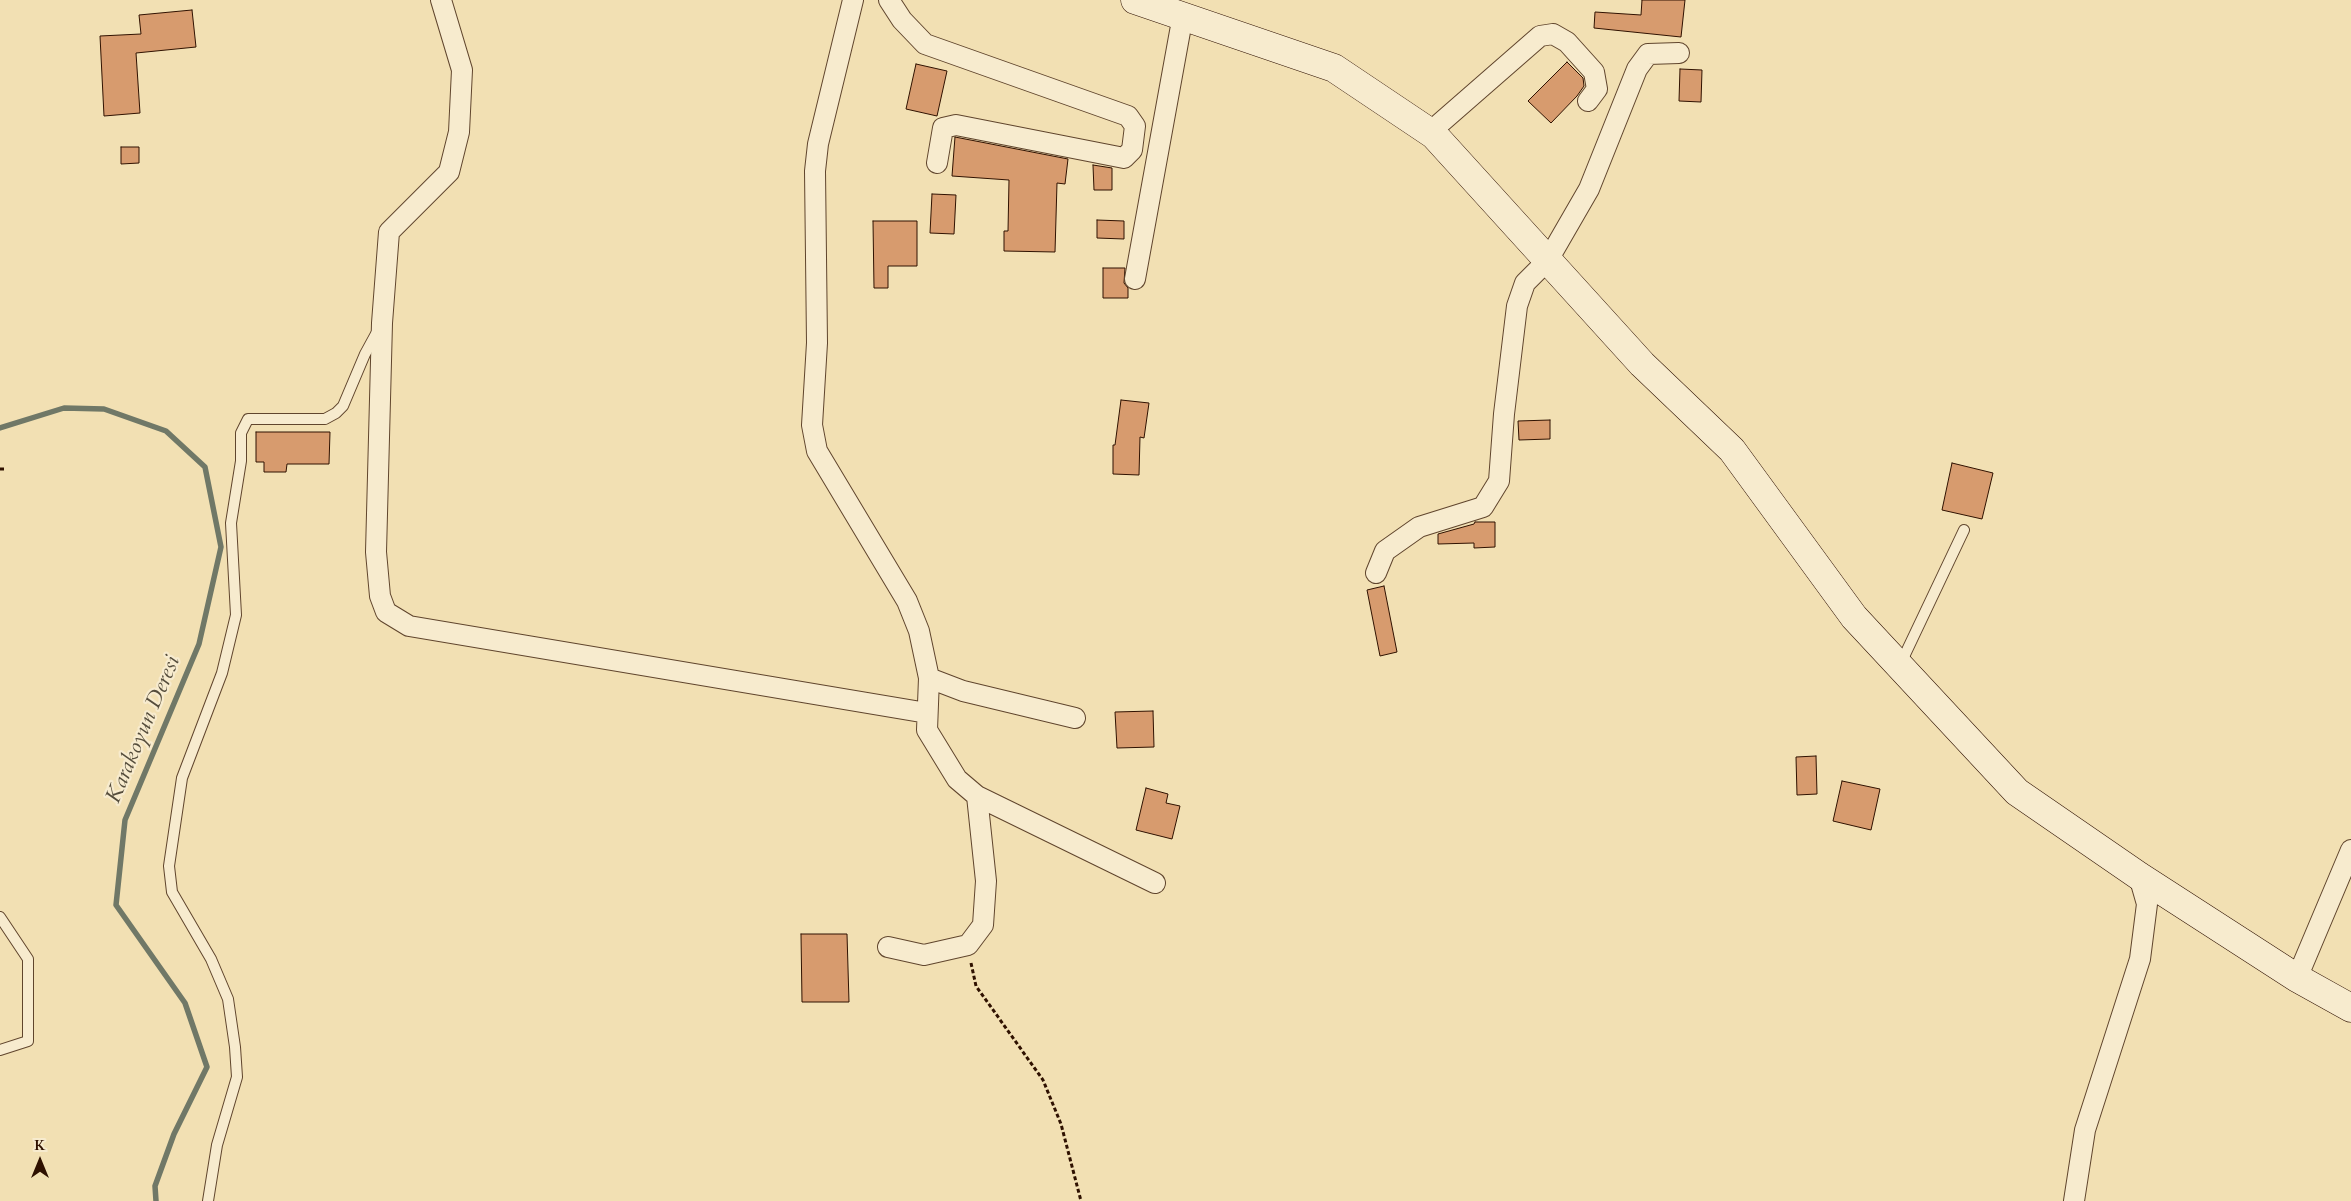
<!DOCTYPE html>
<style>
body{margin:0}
#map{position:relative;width:2351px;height:1201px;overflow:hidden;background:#f2e0b3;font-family:Cardo,serif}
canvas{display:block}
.north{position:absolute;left:15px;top:1136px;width:50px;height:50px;-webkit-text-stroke:4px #f7ebce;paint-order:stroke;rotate:0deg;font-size:14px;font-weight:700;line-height:20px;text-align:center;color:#2f1100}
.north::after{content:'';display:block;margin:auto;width:18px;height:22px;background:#2f1100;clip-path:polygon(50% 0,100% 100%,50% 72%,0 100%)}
</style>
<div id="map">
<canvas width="2351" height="1201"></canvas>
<div class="north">K</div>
</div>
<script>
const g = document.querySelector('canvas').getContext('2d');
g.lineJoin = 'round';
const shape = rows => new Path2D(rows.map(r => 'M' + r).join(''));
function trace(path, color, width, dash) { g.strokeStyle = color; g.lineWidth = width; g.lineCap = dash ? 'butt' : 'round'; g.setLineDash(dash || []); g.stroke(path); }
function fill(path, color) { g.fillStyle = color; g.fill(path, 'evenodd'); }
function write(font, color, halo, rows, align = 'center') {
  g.font = font + ' Cardo,serif'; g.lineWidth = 4.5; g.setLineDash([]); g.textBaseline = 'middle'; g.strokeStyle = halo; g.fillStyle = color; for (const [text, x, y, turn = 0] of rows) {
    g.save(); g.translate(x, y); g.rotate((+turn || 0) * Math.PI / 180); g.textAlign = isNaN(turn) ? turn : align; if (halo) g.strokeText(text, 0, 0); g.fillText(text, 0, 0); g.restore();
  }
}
const stream = shape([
 [0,428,64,408,104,409,166,431,205,467,221,547,199,644,125,820,116,905,185,1003,207,1067,174,1134,155,1186,156,1201]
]);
const building = shape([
 [1642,0,1685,0,1681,37,1594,28,1595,12,1641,15,1642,0],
 [192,10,196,47,136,53,140,113,104,116,100,36,141,34,139,15,192,10],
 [1567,62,1583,78,1584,86,1577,96,1551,123,1528,101,1567,62],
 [916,64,947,71,937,116,906,109,916,64],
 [1680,69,1702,70,1701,102,1679,101,1680,69],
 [955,137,1068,159,1065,184,1057,183,1055,252,1004,251,1004,231,1008,231,1009,180,952,176,955,137],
 [121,147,139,147,139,163,121,164,121,147],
 [1093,165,1112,168,1112,190,1094,190,1093,165],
 [932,194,956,195,954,234,930,233,932,194],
 [1097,220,1124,221,1124,239,1097,238,1097,220],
 [873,221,917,221,917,266,888,266,888,288,874,288,873,221],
 [1103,268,1125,268,1124,283,1128,288,1128,298,1103,298,1103,268],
 [1121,400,1149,403,1144,438,1140,437,1139,475,1113,474,1113,445,1115,445,1121,400],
 [1550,420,1550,439,1519,440,1518,421,1550,420],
 [256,432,330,432,329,464,287,464,286,472,264,472,264,462,256,462,256,432],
 [1952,463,1993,473,1982,519,1942,510,1952,463],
 [1475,522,1495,522,1495,547,1474,548,1474,543,1438,544,1438,534,1474,524,1475,522],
 [1384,586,1397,652,1380,656,1367,590,1384,586],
 [1153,711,1154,747,1117,748,1115,712,1153,711],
 [1816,756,1817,794,1797,795,1796,757,1816,756],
 [1842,781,1880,789,1871,830,1833,821,1842,781],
 [1146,788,1168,794,1166,803,1180,806,1172,839,1136,830,1146,788],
 [801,934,847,934,849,1002,802,1002,801,934]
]);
const path = shape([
 [0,469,6,469],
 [971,963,976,986,1043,1080,1061,1124,1081,1201]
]);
const lane = shape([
 [1900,665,1964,530],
 [0,917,28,959,28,1041,0,1050],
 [208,1201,217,1145,237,1077,235,1047,228,999,211,959,172,892,169,866,182,778,222,673,236,615,231,523,241,461,241,433,248,419,325,419,336,413,343,406,365,354,377,332]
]);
const street = shape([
 [441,0,462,70,459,132,449,172,389,232,382,323,376,552,380,596,386,612,409,626,927,713],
 [853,0,818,144,815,171,817,343,812,425,817,451,907,601,919,631,929,678,927,730,957,779,977,796,1155,883],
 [889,0,902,20,925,44,1128,116,1135,126,1132,150,1124,158,956,125,943,128,937,163],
 [1430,132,1540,36,1553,34,1567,42,1594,72,1597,89,1588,101],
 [1135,279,1183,15],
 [1376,573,1385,551,1419,527,1483,507,1499,481,1504,414,1517,306,1525,283,1548,260,1589,189,1637,69,1648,54,1679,53],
 [929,678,963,691,1075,718],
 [888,947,924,955,968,945,983,925,986,881,977,796],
 [2297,978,2351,850],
 [2074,1201,2085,1130,2140,959,2147,904,2139,876]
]);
const secondary = shape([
 [1135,0,1334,68,1434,135,1642,364,1732,450,1854,617,2017,792,2139,876,2297,978,2351,1008]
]);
const waterNames = [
 ["Karakoyun Deresi",144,730,-67]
];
trace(stream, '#707867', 5.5);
fill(building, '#d79b6e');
trace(building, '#2f1100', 1);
trace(lane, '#60452d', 12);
trace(street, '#60452d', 22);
trace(secondary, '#2f1100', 29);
trace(path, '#2f1100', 3, [4, 2.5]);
trace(lane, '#f7ebce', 10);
trace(street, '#f7ebce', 20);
trace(secondary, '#f7ebce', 28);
write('italic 22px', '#554d3c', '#f7ebce', waterNames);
</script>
